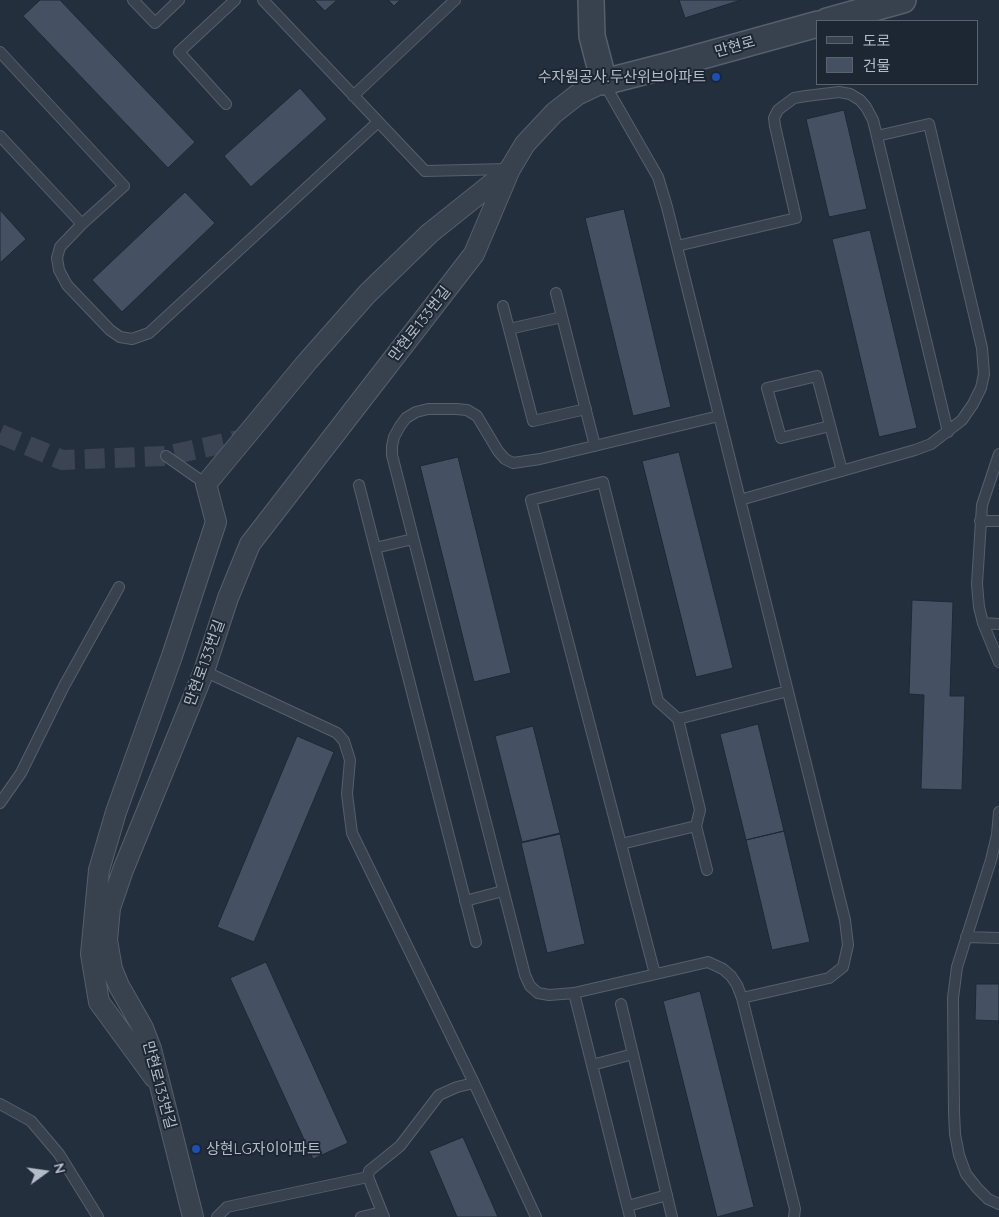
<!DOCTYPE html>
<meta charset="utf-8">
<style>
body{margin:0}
#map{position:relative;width:999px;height:1217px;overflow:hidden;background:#242f3e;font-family:Quicksand,"Noto Sans KR",sans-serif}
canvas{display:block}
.legend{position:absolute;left:816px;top:20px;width:162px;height:65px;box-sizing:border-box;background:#1d2633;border:1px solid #59626f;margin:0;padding:6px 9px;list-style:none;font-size:15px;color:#b4bcc9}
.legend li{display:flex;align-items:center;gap:10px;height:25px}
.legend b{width:25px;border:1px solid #59626f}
.north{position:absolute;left:20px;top:1147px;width:50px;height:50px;-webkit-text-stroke:4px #1d2633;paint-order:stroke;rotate:76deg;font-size:14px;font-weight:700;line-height:20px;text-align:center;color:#b4bcc9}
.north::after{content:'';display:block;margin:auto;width:18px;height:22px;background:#b4bcc9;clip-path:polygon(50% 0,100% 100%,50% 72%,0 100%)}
</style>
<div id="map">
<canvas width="999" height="1217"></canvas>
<ul class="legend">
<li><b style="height:6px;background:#38414e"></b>도로</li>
<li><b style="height:14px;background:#455162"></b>건물</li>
</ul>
<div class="north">N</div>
</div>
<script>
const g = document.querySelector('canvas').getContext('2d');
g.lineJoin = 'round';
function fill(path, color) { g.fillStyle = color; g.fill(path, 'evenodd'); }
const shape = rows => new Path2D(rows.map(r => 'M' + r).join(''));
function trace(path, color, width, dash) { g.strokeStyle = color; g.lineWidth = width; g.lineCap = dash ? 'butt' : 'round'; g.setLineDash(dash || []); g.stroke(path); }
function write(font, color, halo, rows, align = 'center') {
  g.font = font + ' Quicksand,"Noto Sans KR",sans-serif'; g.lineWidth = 4; g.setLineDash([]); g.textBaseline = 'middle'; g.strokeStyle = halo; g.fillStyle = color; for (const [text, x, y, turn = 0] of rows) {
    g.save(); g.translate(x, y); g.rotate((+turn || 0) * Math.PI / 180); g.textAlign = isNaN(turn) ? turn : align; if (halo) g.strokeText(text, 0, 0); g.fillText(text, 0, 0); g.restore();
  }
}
const building = shape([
 [40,0,60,0,195,142,168,168,23,16,40,0],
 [314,0,337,0,325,11,314,0],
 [388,0,400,0,394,6,388,0],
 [679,0,741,0,685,18,679,0],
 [300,88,327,119,251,187,224,156,300,88],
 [844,110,867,209,829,217,806,119,844,110],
 [185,192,215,223,122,312,92,280,185,192],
 [624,209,671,407,633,416,585,218,624,209],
 [0,210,26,239,0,263,0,210],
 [870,230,917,428,879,437,832,239,870,230],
 [679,452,733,668,696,677,642,461,679,452],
 [458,457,511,673,474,682,420,466,458,457],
 [912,600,953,602,950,696,965,696,962,790,921,789,924,695,909,694,912,600],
 [758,724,784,831,746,840,720,734,758,724],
 [533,726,560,833,522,842,495,736,533,726],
 [297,736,334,752,254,942,217,927,297,736],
 [784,831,810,942,772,950,746,840,784,831],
 [560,834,585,944,547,953,521,843,560,834],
 [266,962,348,1143,313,1159,230,978,266,962],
 [976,984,999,984,999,1021,975,1020,976,984],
 [700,991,754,1207,717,1217,663,1001,700,991],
 [463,1137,498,1217,457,1217,429,1151,463,1137]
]);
const minorTunnel = shape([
 [0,434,62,460,166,456,243,439]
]);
const service = shape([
 [133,0,155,23,179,0],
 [263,0,425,171,507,169],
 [0,52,124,186,82,224],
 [604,83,658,177,667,207,845,920,848,945,843,967,829,978,742,998],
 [353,96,455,0],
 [226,104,179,52,235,0],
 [0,136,82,224,60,247,57,258,59,270,67,285,110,330,120,337,132,339,149,333,378,122],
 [677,246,796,218,775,126,774,118,778,110,794,98,806,96,839,92,850,94,860,100,866,107,873,120,948,432],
 [556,293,595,446],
 [503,306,533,421,586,409],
 [509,329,562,317],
 [719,416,540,459,513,463,505,459,498,451,477,416,467,410,456,409,428,409,416,412,406,418,400,426,394,437,392,446,392,455,525,975,530,986,538,993,549,995,562,994,574,993,708,962,723,969,731,976,737,985,742,998,795,1209,794,1217],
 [830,426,781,438,767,388,817,376,842,471],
 [999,454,982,505,977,584,979,607,983,623,999,662],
 [166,456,206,484],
 [359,485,476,942],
 [740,500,915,450,931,444,962,420,973,404,981,388,984,374,982,348,929,124,877,136],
 [980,521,999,521],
 [375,548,413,539],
 [983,623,999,624],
 [204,671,337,733,344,741,350,760,347,794,352,833,474,1083,536,1217],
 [678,719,788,691],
 [0,803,21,773,64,686,119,587],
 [999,812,997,835,991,860,957,967,953,998,954,1112,955,1134,959,1155,966,1174,977,1188,988,1199,999,1204],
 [696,826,707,870],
 [621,844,696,826,700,810,678,719,658,701,603,482,531,500,655,974],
 [465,901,503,891],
 [966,937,999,938],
 [574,993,630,1217],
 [621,1004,672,1217],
 [592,1065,633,1054],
 [0,1104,31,1121,59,1154,98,1217],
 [368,1177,382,1212],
 [628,1206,667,1195],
 [217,1217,227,1207,368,1177,369,1171,400,1146,439,1095,457,1087,474,1083],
 [361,1217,382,1212,384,1217]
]);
const minor = shape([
 [154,1077,99,1002,91,954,99,870,116,812,172,656,216,522,206,484,307,362,367,294,430,233,509,170],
 [193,1217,151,1049,143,1028,119,986,112,969,107,940,110,908,123,870,204,671,228,598,250,544,474,254,510,169,525,144,554,113,577,95,604,82]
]);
const tertiary = shape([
 [591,0,592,36,604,82,670,65,818,24],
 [827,21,903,0]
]);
const markers = [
 [716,77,5,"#1a4fb4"],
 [196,1149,5,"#1a4fb4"]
];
const streetNames = [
 ["만현로",735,47,-16],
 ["만현로133번길",420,324,-52],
 ["만현로133번길",205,663,-70],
 ["만현로133번길",159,1085,75]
];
const poiNames = [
 ["수자원공사.두산위브아파트",706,77],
 ["상현LG자이아파트",206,1149,"left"]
];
fill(building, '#455162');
trace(building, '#1f2835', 1);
trace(minorTunnel, '#3a4453', 20, [20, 10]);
trace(service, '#565f6c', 12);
trace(minor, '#565f6c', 22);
trace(tertiary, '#565f6c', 28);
trace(service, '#38414e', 10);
trace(minor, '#38414e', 20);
trace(tertiary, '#38414e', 25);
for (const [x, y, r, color] of markers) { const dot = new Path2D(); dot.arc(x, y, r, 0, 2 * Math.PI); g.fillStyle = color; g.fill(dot); trace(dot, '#1d2633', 2); }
write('15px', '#b4bcc9', '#1d2633', streetNames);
write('15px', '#b4bcc9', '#1d2633', poiNames, 'right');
</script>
